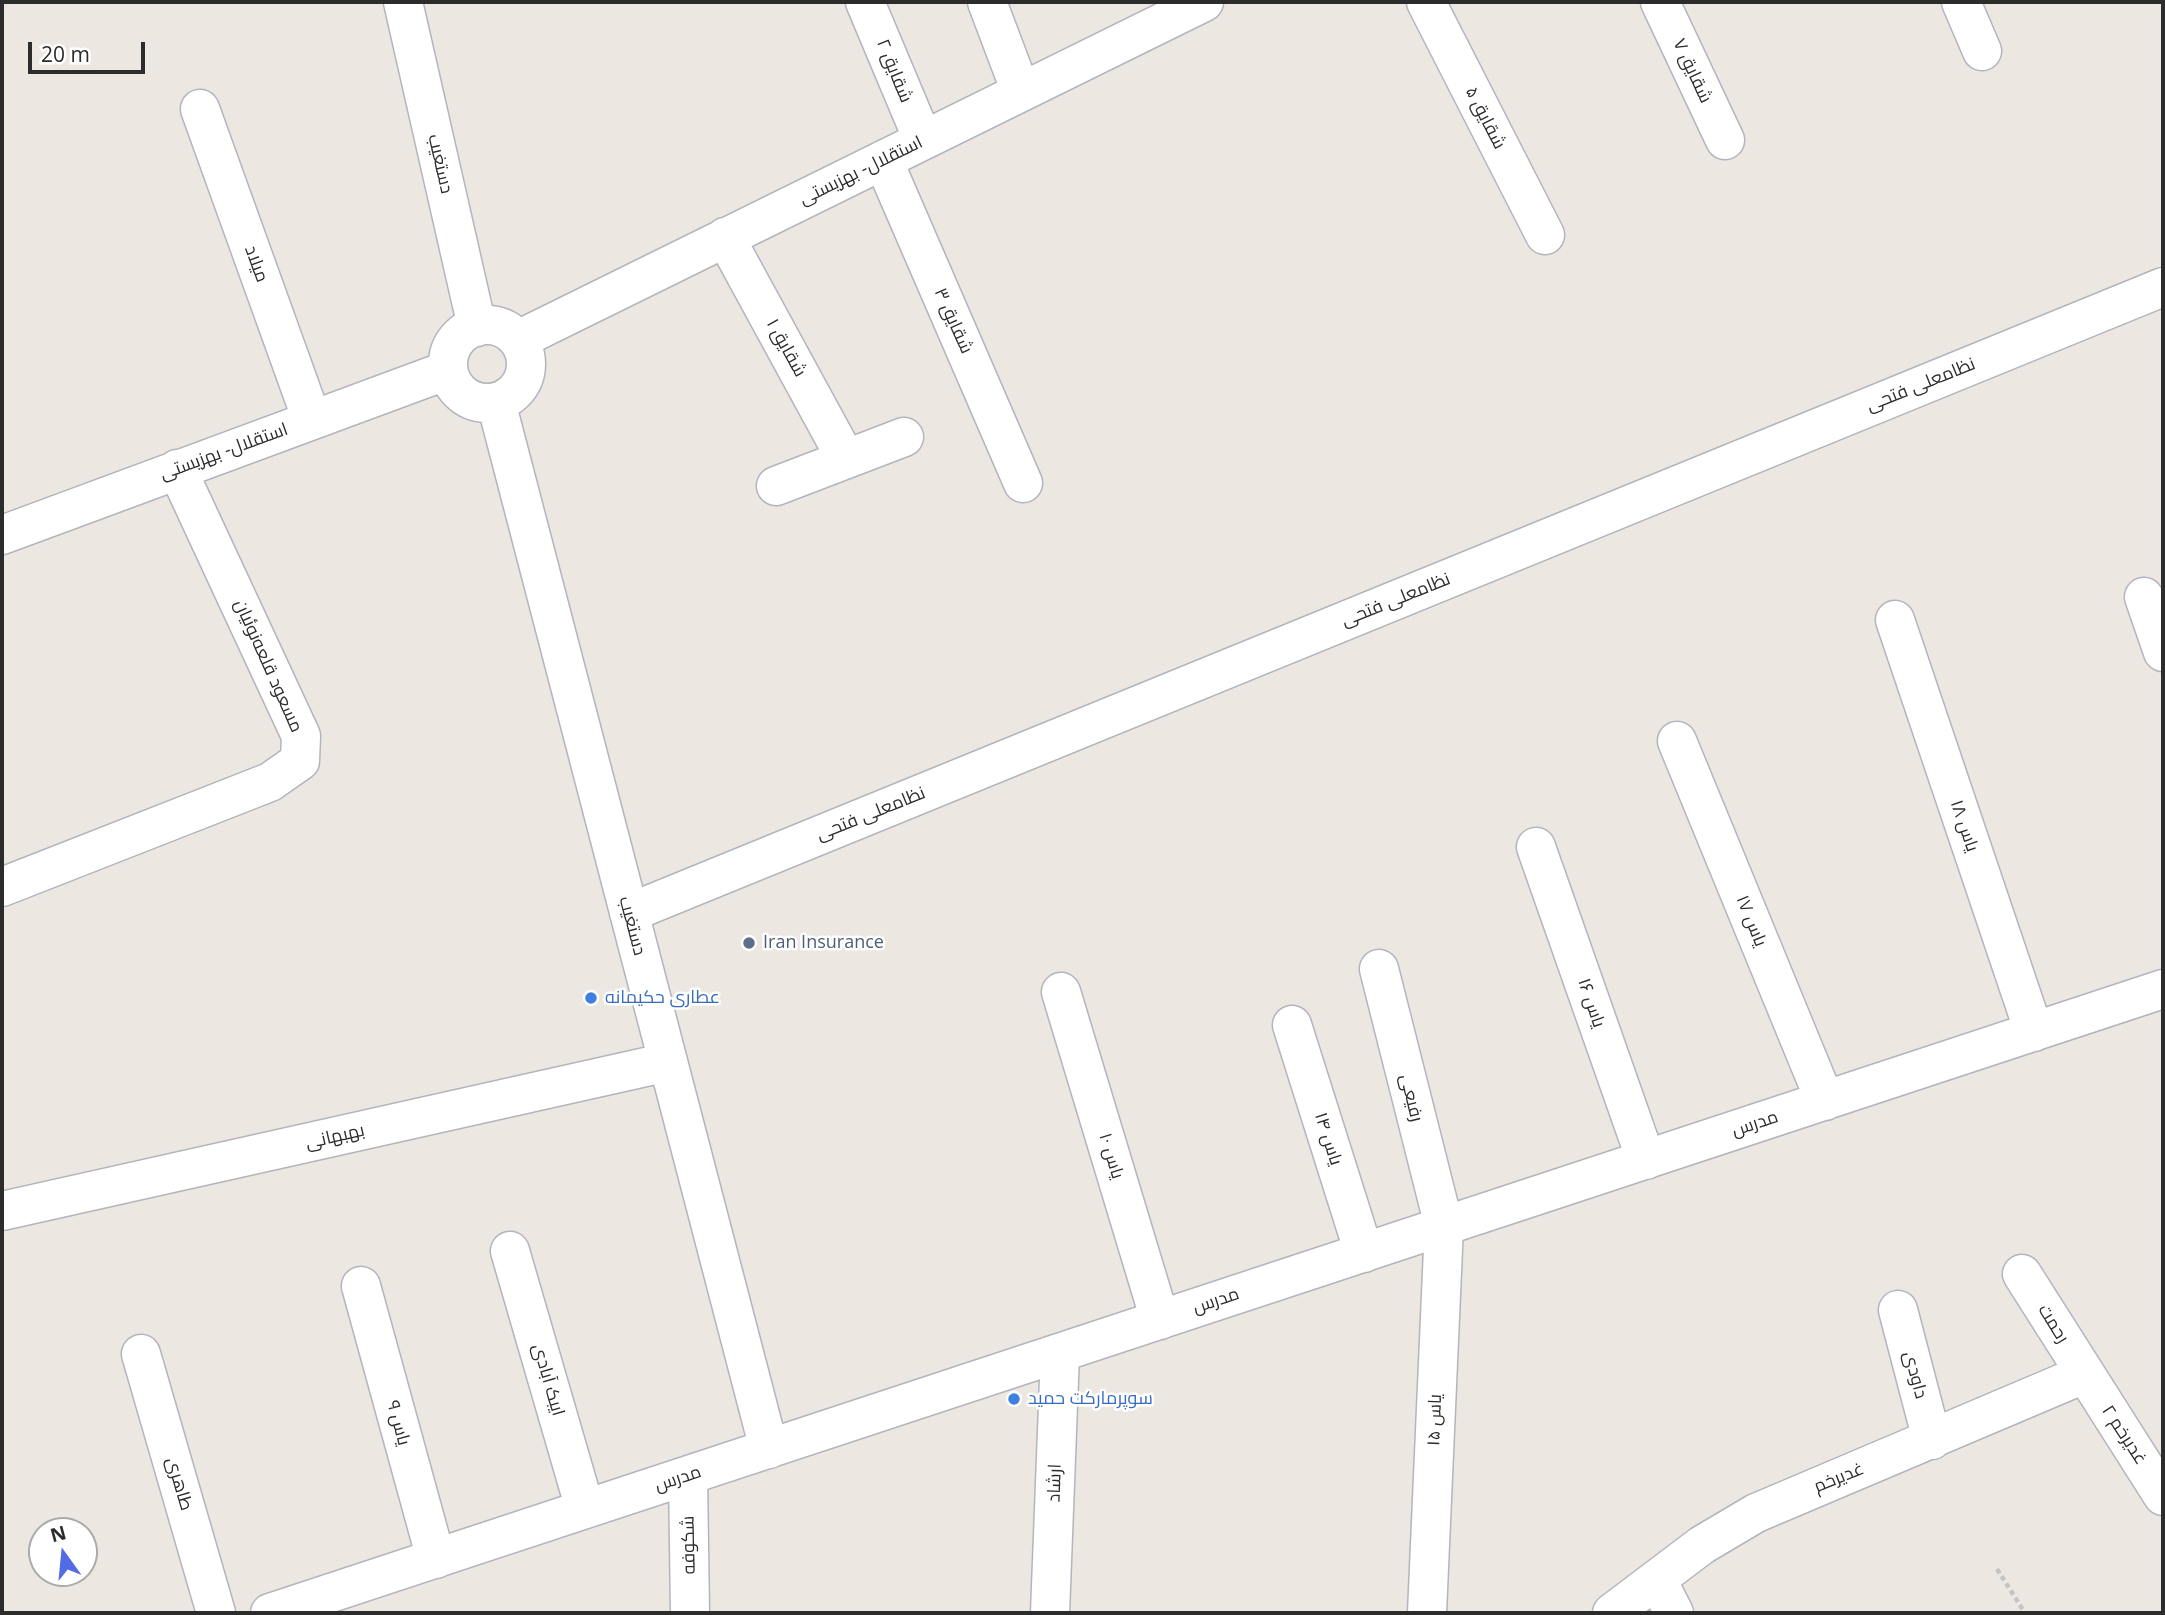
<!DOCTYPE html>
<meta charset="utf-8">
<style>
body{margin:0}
#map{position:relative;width:2165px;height:1615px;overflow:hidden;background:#ece7e0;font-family:"Open Sans",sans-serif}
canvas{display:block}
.frame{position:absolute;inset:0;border:4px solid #2c2c2c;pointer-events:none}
.north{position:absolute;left:28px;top:1517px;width:70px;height:70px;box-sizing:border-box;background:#fff;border:2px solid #ababab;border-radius:50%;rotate:345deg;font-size:19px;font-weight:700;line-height:28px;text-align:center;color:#2c2c2c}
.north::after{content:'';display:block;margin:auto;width:24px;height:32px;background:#536be5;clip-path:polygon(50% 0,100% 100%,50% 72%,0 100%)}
.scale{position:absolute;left:28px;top:42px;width:117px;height:32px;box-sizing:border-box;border:4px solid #2c2c2c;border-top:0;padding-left:9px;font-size:21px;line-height:24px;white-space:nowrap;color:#2c2c2c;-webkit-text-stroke:5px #fff;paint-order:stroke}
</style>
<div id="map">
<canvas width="2165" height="1615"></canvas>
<div class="frame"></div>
<div class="north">N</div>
<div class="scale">20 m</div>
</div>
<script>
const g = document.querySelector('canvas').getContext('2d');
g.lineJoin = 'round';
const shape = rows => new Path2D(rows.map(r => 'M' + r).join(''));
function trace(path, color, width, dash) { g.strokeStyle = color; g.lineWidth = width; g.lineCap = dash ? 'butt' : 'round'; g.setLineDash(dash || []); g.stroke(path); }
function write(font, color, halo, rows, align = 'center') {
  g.font = font + ' "Open Sans",Cairo,sans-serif'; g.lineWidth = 5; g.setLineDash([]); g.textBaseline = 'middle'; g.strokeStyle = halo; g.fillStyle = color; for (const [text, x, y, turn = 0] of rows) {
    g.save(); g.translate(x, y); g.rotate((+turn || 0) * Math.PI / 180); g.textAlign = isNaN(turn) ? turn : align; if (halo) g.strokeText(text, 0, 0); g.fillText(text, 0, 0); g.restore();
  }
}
const path = shape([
 [1997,1569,2025,1613]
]);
const minor = shape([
 [403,2,477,327],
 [865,2,923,140],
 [987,2,1021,92],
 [1426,2,1545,235],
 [1660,2,1725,140],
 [1961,2,1982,51],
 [200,109,312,420],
 [883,160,1023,483],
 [725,237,846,459],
 '448 364a39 39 0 1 1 78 0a39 39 0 1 1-78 0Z',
 [518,340,1204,2],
 [496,402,769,1449],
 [776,486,904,437],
 [2,535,448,370],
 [2144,597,2163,652],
 [1895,620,2034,1032],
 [1677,741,1825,1101],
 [1536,847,1646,1160],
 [2,887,270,782,300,761,301,736,177,469],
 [629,913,2163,287],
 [1379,969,1444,1226,1427,1613],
 [1061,992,1160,1320],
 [1292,1025,1364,1253],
 [2,1211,668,1062],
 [510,1251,585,1509],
 [2022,1274,2163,1496],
 [361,1286,436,1559],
 [1898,1310,1932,1440],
 [141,1354,216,1613],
 [688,1476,690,1613],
 [1657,1580,1674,1613],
 [270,1613,2163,989],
 [1050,1613,1060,1353],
 [1612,1613,1702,1545,1756,1513,2084,1374]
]);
const markers = [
 [749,943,7,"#5c6f8a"],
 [591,998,7,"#3f7fe0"],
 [1014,1399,7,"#3f7fe0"]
];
const streetNames = [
 ["شقایق ۲",894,71,68],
 ["شقایق ۷",1692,71,65],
 ["شقایق ۵",1485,118,63],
 ["دستغیب",440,164,77],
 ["استقلال- بهزیستی",861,171,-26],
 ["میلاد",256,264,70],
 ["شقایق ۳",953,321,66],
 ["شقایق ۱",786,348,61],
 ["نظامعلی فتحی",1921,385,-22],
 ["استقلال- بهزیستی",224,452,-20],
 ["نظامعلی فتحی",1396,600,-22],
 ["مسعود قلعه‌نوئیان",268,666,66],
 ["نظامعلی فتحی",871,814,-22],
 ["یاس ۱۸",1964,826,71],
 ["یاس ۱۷",1751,921,68],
 ["دستغیب",632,926,75],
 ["یاس ۱۶",1591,1003,71],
 ["رفیعی",1411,1098,76],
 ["مدرس",1755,1124,-18],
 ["بهبهانی",335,1137,-13],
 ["یاس ۱۴",1328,1139,72],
 ["یاس ۱۰",1111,1156,73],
 ["مدرس",1216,1301,-18],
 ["رحمت",2053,1324,58],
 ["داودی",1915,1375,75],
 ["ایبک آبادی",548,1380,74],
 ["یاس ۱۵",1435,1420,-88],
 ["یاس ۹",398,1423,75],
 ["غدیرخم ۲",2124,1435,57],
 ["غدیرخم",1839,1478,-22],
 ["مدرس",678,1479,-18],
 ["ارشاد",1055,1483,-88],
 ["طاهری",179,1484,74],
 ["شکوفه",689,1545,-91]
];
const serviceNames = [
 ["Iran Insurance",763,943]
];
const shopNames = [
 ["عطاری حکیمانه",605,998],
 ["سوپرمارکت حمید",1028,1399]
];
trace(minor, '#b3b5be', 41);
trace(path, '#c4c4c4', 4.5, [5, 3.5]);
trace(minor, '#fff', 38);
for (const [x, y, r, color] of markers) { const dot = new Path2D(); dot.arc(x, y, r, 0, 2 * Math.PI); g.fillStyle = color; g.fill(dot); trace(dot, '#fff', 2.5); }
write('18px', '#2c2c2c', '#fff', streetNames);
write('18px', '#4e5e75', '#fff', serviceNames, 'left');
write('18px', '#366cbe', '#fff', shopNames, 'left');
</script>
